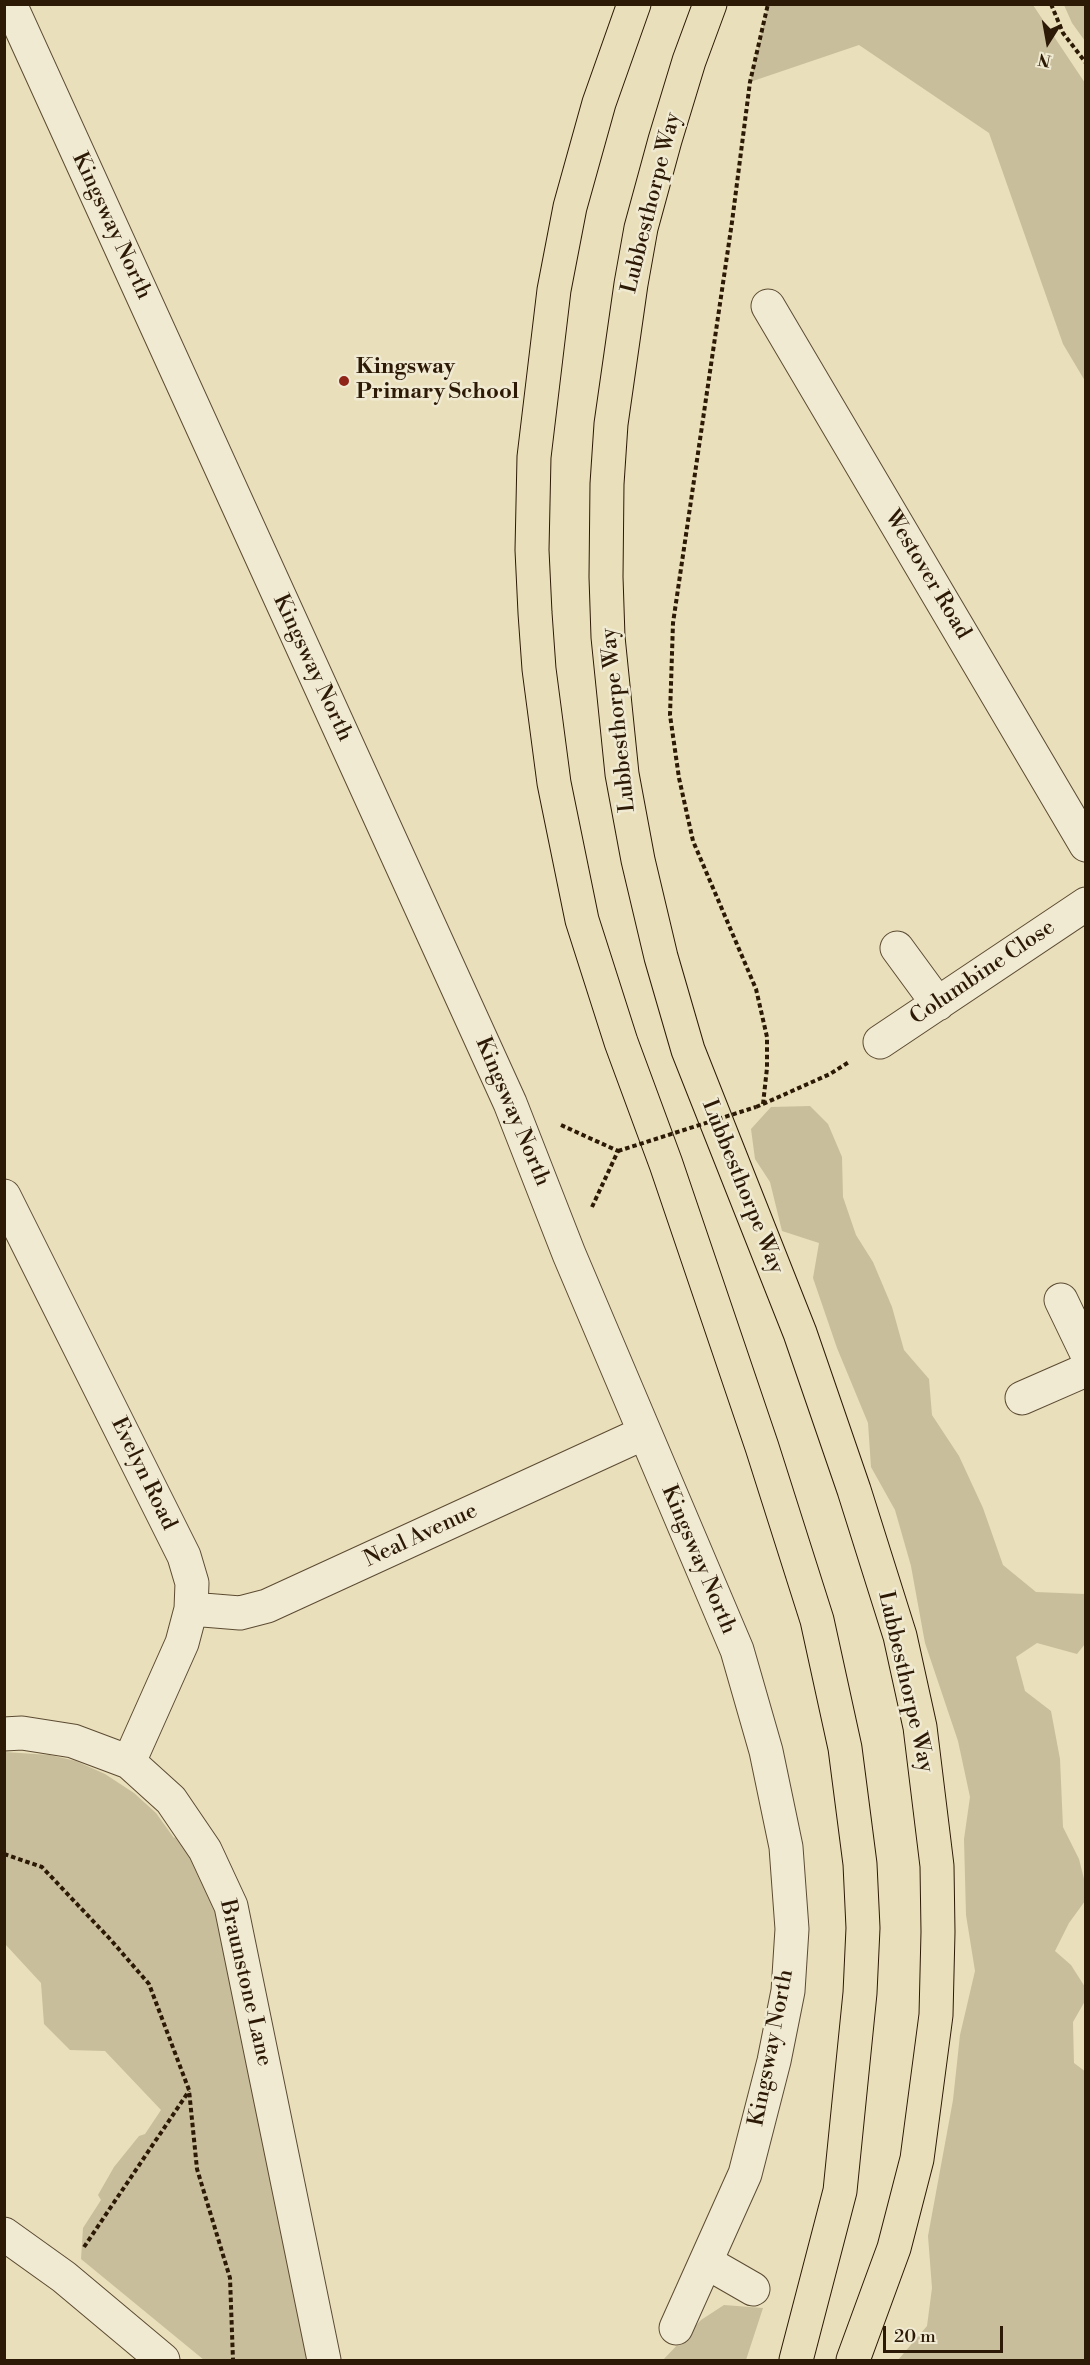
<!DOCTYPE html>
<style>
body{margin:0}
#map{position:relative;width:1090px;height:2365px;overflow:hidden;background:#e9dfba;font-family:"Libre Bodoni",serif}
canvas{display:block}
.frame{position:absolute;inset:0;border:6px solid #2d1a06;pointer-events:none}
.north{position:absolute;left:1018px;top:12px;width:60px;height:60px;-webkit-text-stroke:4px #f1ead2;paint-order:stroke;rotate:191deg;font-size:16px;font-weight:700;line-height:24px;text-align:center;color:#2d1a06}
.north::after{content:'';display:block;margin:auto;width:21px;height:27px;background:#2d1a06;clip-path:polygon(50% 0,100% 100%,50% 72%,0 100%)}
.scale{position:absolute;left:883px;top:2326px;width:120px;height:27px;box-sizing:border-box;border:3px solid #2d1a06;border-top:0;padding-left:8px;font-size:18px;line-height:21px;white-space:nowrap;color:#2d1a06;-webkit-text-stroke:4px #f1ead2;paint-order:stroke}
</style>
<div id="map">
<canvas width="1090" height="2365"></canvas>
<div class="frame"></div>
<div class="north">N</div>
<div class="scale">20 m</div>
</div>
<script>
const g = document.querySelector('canvas').getContext('2d');
g.lineJoin = 'round';
function fill(path, color) { g.fillStyle = color; g.fill(path, 'evenodd'); }
const shape = rows => new Path2D(rows.map(r => 'M' + r).join(''));
function trace(path, color, width, dash) { g.strokeStyle = color; g.lineWidth = width; g.lineCap = dash ? 'butt' : 'round'; g.setLineDash(dash || []); g.stroke(path); }
function write(font, color, halo, rows, align = 'center') {
  g.font = font + ' "Libre Bodoni",serif'; g.lineWidth = 5; g.setLineDash([]); g.textBaseline = 'middle'; g.strokeStyle = halo; g.fillStyle = color; for (const [text, x, y, turn = 0] of rows) {
    g.save(); g.translate(x, y); g.rotate((+turn || 0) * Math.PI / 180); g.textAlign = isNaN(turn) ? turn : align; if (halo) g.strokeText(text, 0, 0); g.fillText(text, 0, 0); g.restore();
  }
}
const green = shape([
 [768,5,1033,5,1085,83,1085,381,1063,344,989,133,859,45,750,82],
 [1064,5,1085,5,1085,41,1072,23],
 [810,1106,828,1124,842,1157,843,1197,856,1235,873,1262,892,1307,904,1350,929,1379,932,1415,959,1456,983,1508,1003,1565,1036,1592,1085,1594,1085,1644,1077,1654,1037,1643,1016,1657,1025,1691,1051,1711,1060,1759,1063,1827,1079,1859,1085,1883,1085,1901,1069,1923,1055,1951,1071,1965,1085,1987,1085,2001,1073,2022,1074,2063,1086,2072,1085,2360,898,2360,927,2326,932,2288,928,2236,953,2100,960,2035,975,1971,966,1915,964,1839,970,1797,958,1741,925,1643,911,1566,895,1510,871,1467,868,1423,837,1348,813,1278,819,1243,782,1231,770,1182,755,1159,751,1129,771,1107],
 [5,1752,50,1755,76,1761,105,1774,134,1793,156,1813,174,1838,175,1837,212,1889,313,2360,204,2360,81,2259,83,2228,101,2200,98,2195,114,2167,139,2136,145,2134,161,2110,105,2051,70,2050,44,2024,41,1983,5,1944],
 [724,2305,763,2308,746,2360,663,2360,701,2320]
]);
const path = shape([
 [1051,4,1063,33,1086,63],
 [763,1104,830,1074,849,1062],
 [756,1107,763,1104,767,1068,767,1037,756,989,693,841,679,778,670,715,673,623,732,222,750,82,768,4],
 [561,1125,618,1151,592,1207],
 [4,1854,42,1867,110,1939,149,1984,189,2090,197,2169,230,2278,233,2360],
 [84,2247,189,2091]
]);
const minor = shape([
 [10,4,510,1103,569,1254,737,1650,766,1751,786,1847,792,1929,788,1991,774,2061,745,2174,676,2328],
 [768,306,1086,845],
 [897,948,938,1004],
 [880,1042,1086,904],
 [4,1196,184,1556,192,1583,191,1609,182,1643,129,1762],
 [1061,1300,1086,1352],
 [1022,1398,1086,1370],
 [191,1609,240,1613,267,1606,644,1433],
 [4,2234,64,2277,163,2360],
 [706,2262,753,2289]
]);
const tertiary = shape([
 [4,1734,22,1733,73,1741,129,1762,171,1800,205,1850,231,1906,324,2360]
]);
const trunk = shape([
 [634,4,599,103,570,207,554,290,534,457,532,550,535,613,539,669,554,783,582,920,621,1042,666,1164,762,1447,817,1620,845,1748,860,1864,863,1928,860,1993,840,2191,796,2360],
 [710,4,689,61,665,140,641,228,631,284,611,424,607,484,606,577,608,637,622,774,638,860,661,957,688,1050,800,1333,854,1490,900,1636,920,1727,937,1866,938,1932,936,2015,917,2159,894,2248,853,2360]
]);
const pathBridge = shape([
 [618,1151,756,1107]
]);
const markers = [
 [344,381,6,"#8f2418"]
];
const streetNames = [
 ["Lubbesthorpe Way",652,203,-76],
 ["Kingsway North",111,226,65],
 ["Westover Road",927,575,59],
 ["Kingsway North",312,668,65],
 ["Lubbesthorpe Way",619,720,-96],
 ["Columbine Close",983,973,-34],
 ["Kingsway North",512,1112,67],
 ["Lubbesthorpe Way",742,1187,68],
 ["Evelyn Road",143,1474,64],
 ["Neal Avenue",421,1536,-25],
 ["Kingsway North",698,1560,67],
 ["Lubbesthorpe Way",905,1682,77],
 ["Braunstone Lane",245,1983,77],
 ["Kingsway North",772,2048,-79]
];
const poiNames = [
 ["Kingsway",356,368],
 ["Primary School",356,393]
];
fill(green, '#c9be9b');
trace(minor, '#5c4b33', 35);
trace(tertiary, '#5c4b33', 35);
trace(trunk, '#2d1a06', 35);
trace(path, '#2d1a06', 4, [4.5, 3]);
trace(minor, '#f1ead2', 33);
trace(tertiary, '#f1ead2', 33);
trace(trunk, '#e9dfba', 33);
trace(pathBridge, '#2d1a06', 4, [4.5, 3]);
for (const [x, y, r, color] of markers) { const dot = new Path2D(); dot.arc(x, y, r, 0, 2 * Math.PI); g.fillStyle = color; g.fill(dot); trace(dot, '#f1ead2', 2); }
write('22px', '#2d1a06', '#f1ead2', streetNames);
write('bold 22px', '#2d1a06', '#f1ead2', poiNames, 'left');
</script>
